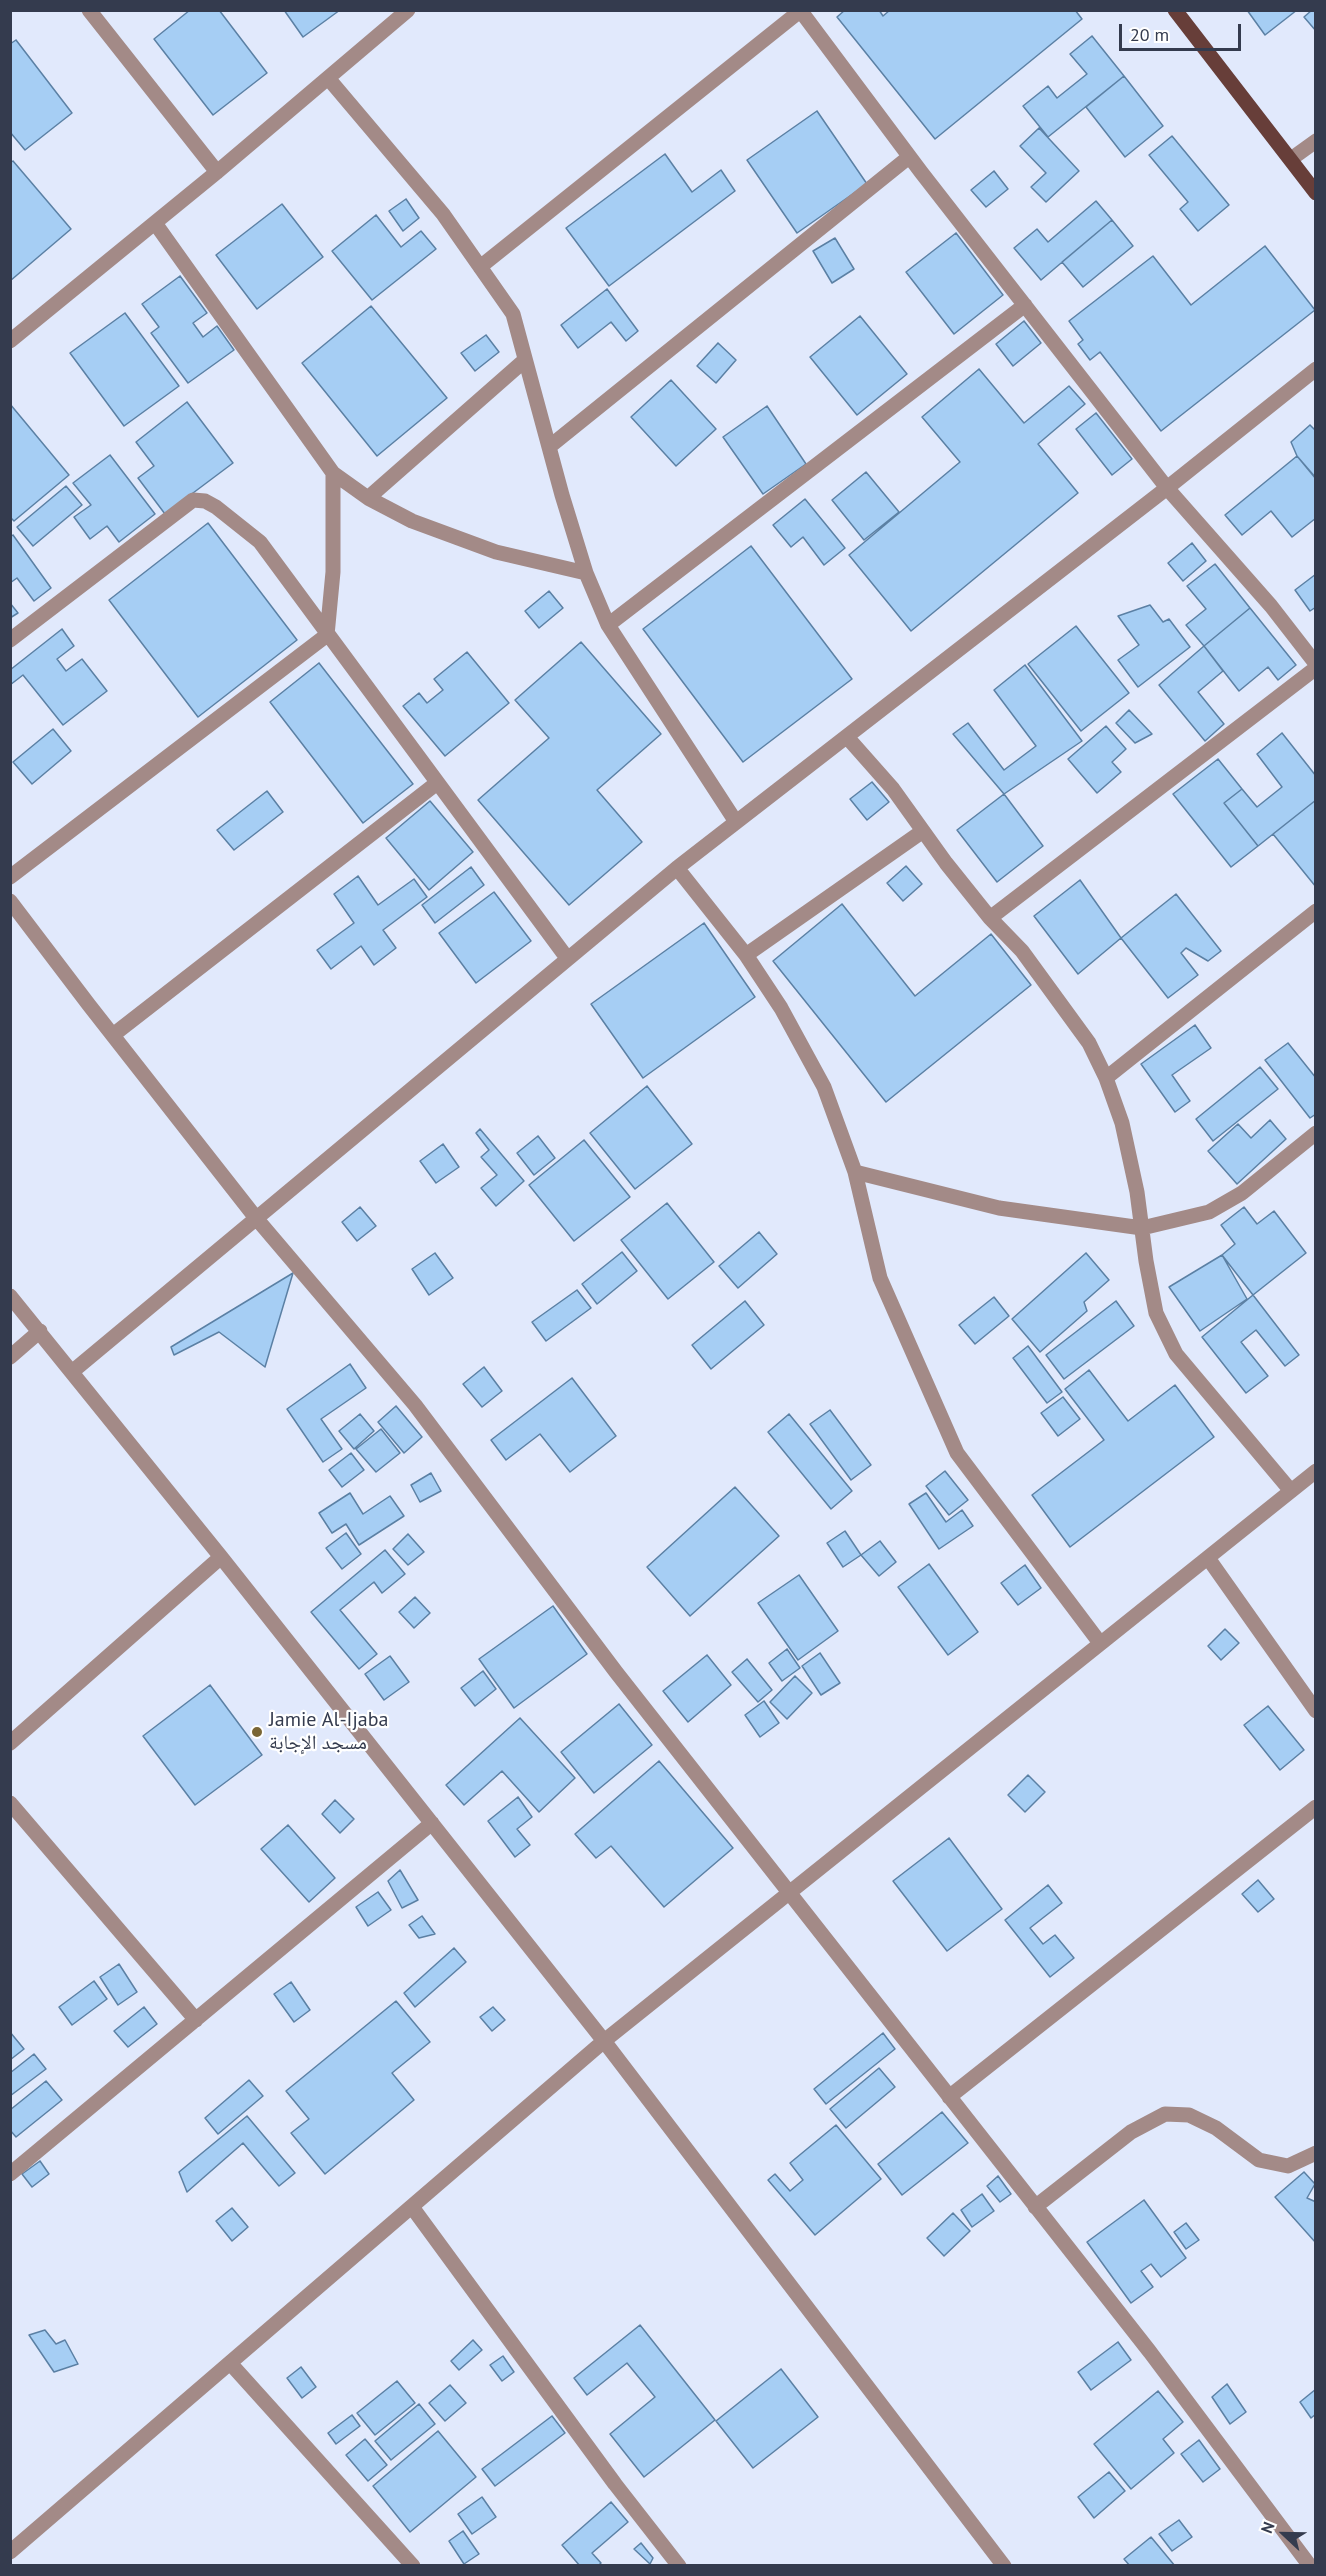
<!DOCTYPE html>
<meta charset="utf-8">
<style>
body{margin:0}
#map{position:relative;width:1326px;height:2576px;overflow:hidden;background:#e1e9fc;font-family:"PT Sans",sans-serif}
canvas{display:block}
.frame{position:absolute;inset:0;border:12px solid #343b4e;pointer-events:none}
.north{position:absolute;left:1254px;top:2504px;width:60px;height:60px;-webkit-text-stroke:4px #fff;paint-order:stroke;rotate:292deg;font-size:16px;font-weight:700;line-height:24px;text-align:center;color:#343b4e}
.north::after{content:'';display:block;margin:auto;width:21px;height:27px;background:#343b4e;clip-path:polygon(50% 0,100% 100%,50% 72%,0 100%)}
.scale{position:absolute;left:1119px;top:24px;width:122px;height:27px;box-sizing:border-box;border:3px solid #343b4e;border-top:0;padding-left:8px;font-size:18px;line-height:21px;white-space:nowrap;color:#343b4e;-webkit-text-stroke:4px #fff;paint-order:stroke}
</style>
<div id="map">
<canvas width="1326" height="2576"></canvas>
<div class="frame"></div>
<div class="north">N</div>
<div class="scale">20 m</div>
</div>
<script>
const g = document.querySelector('canvas').getContext('2d');
g.lineJoin = 'round';
function fill(path, color) { g.fillStyle = color; g.fill(path, 'evenodd'); }
const shape = rows => new Path2D(rows.map(r => 'M' + r).join(''));
function trace(path, color, width, dash) { g.strokeStyle = color; g.lineWidth = width; g.lineCap = dash ? 'butt' : 'round'; g.setLineDash(dash || []); g.stroke(path); }
function write(font, color, halo, rows, align = 'center') {
  g.font = font + ' "PT Sans","Noto Naskh Arabic",sans-serif'; g.lineWidth = 4.5; g.setLineDash([]); g.textBaseline = 'middle'; g.strokeStyle = halo; g.fillStyle = color; for (const [text, x, y, turn = 0] of rows) {
    g.save(); g.translate(x, y); g.rotate((+turn || 0) * Math.PI / 180); g.textAlign = isNaN(turn) ? turn : align; if (halo) g.strokeText(text, 0, 0); g.fillText(text, 0, 0); g.restore();
  }
}
const building = shape([
 [190,10,219,10,267,73,213,115,154,39,190,10],
 [284,10,340,10,303,37,284,10],
 [845,10,879,10,883,16,890,10,1075,10,1082,19,935,139,837,17,845,10],
 [1247,10,1297,10,1265,35,1247,10],
 [1312,10,1316,10,1316,31,1304,17,1312,10],
 [1092,36,1124,76,1048,137,1023,106,1048,86,1057,98,1087,74,1070,54,1092,36],
 [16,40,72,113,25,150,10,132,10,44,16,40],
 [1124,76,1163,126,1125,157,1086,107,1124,76],
 [817,111,867,184,797,233,747,160,817,111],
 [1039,128,1079,171,1046,202,1031,187,1046,173,1020,146,1039,128],
 [1172,136,1229,205,1198,231,1180,209,1188,202,1149,155,1172,136],
 [665,154,692,192,721,170,735,191,609,286,566,228,665,154],
 [13,161,71,229,10,281,10,163,13,161],
 [994,171,1008,189,986,207,971,190,994,171],
 [406,199,419,218,403,231,389,211,406,199],
 [1096,201,1112,220,1041,280,1014,248,1037,229,1048,242,1096,201],
 [282,204,323,257,257,309,216,255,282,204],
 [376,215,401,247,421,231,436,249,372,300,332,251,376,215],
 [1112,220,1133,246,1083,287,1062,262,1112,220],
 [956,233,1003,295,954,334,906,272,956,233],
 [835,238,854,269,832,283,813,251,835,238],
 [1265,246,1315,310,1161,431,1100,352,1090,360,1078,344,1083,340,1069,321,1153,256,1191,305,1265,246],
 [180,276,207,313,193,323,203,337,217,326,234,350,188,383,151,333,159,327,142,304,180,276],
 [607,289,638,331,626,341,611,322,578,348,561,325,607,289],
 [371,306,447,398,377,456,302,363,371,306],
 [125,313,179,386,124,426,70,353,125,313],
 [860,316,907,374,857,415,810,357,860,316],
 [1024,321,1041,343,1013,366,996,344,1024,321],
 [486,335,499,352,475,371,461,353,486,335],
 [718,343,736,360,716,383,697,366,718,343],
 [979,369,1024,423,1069,386,1085,404,1038,444,1078,493,911,631,849,555,960,462,922,417,979,369],
 [671,380,716,429,676,466,631,417,671,380],
 [187,402,233,463,165,514,138,478,154,466,136,442,187,402],
 [10,404,69,475,14,521,10,517,10,404],
 [767,406,806,464,763,494,723,437,767,406],
 [1096,413,1132,459,1112,475,1076,429,1096,413],
 [1310,425,1316,431,1316,478,1297,456,1291,442,1310,425],
 [110,455,155,514,119,542,107,526,90,539,74,517,91,505,73,483,110,455],
 [1297,456,1316,479,1316,518,1292,537,1271,511,1242,535,1225,515,1297,456],
 [866,472,899,512,864,540,832,500,866,472],
 [66,486,82,505,33,546,17,527,66,486],
 [805,499,845,548,824,565,803,537,791,547,773,525,805,499],
 [208,523,297,640,198,717,109,600,208,523],
 [13,535,51,588,34,601,17,578,10,583,10,537,13,535],
 [1192,543,1206,561,1183,581,1168,563,1192,543],
 [751,546,852,679,743,762,643,629,751,546],
 [1215,564,1250,608,1204,646,1186,625,1206,609,1187,586,1215,564],
 [1316,574,1316,607,1310,611,1295,590,1316,574],
 [549,591,563,608,539,628,525,611,549,591],
 [10,603,18,613,10,618,10,603],
 [1150,605,1163,622,1169,619,1190,647,1138,687,1118,660,1139,645,1118,616,1150,605],
 [1250,608,1296,665,1278,680,1268,667,1239,691,1204,646,1250,608],
 [1076,626,1129,693,1081,731,1028,664,1076,626],
 [62,629,74,646,57,659,66,671,82,659,107,691,63,725,23,675,10,685,10,670,62,629],
 [581,642,661,734,597,790,642,842,569,905,478,800,549,738,515,700,581,642],
 [1204,646,1223,671,1198,692,1224,724,1205,741,1159,685,1204,646],
 [467,652,509,703,445,756,403,706,419,693,427,703,443,690,434,679,467,652],
 [319,663,413,784,363,823,270,702,319,663],
 [1025,665,1082,741,1004,794,953,734,968,723,1004,770,1036,746,994,690,1025,665],
 [1129,710,1152,734,1135,743,1116,723,1129,710],
 [1106,726,1126,749,1112,762,1121,772,1097,793,1068,759,1106,726],
 [53,729,71,751,32,784,13,762,53,729],
 [1282,733,1316,776,1316,800,1258,846,1224,803,1242,789,1257,807,1282,787,1257,754,1282,733],
 [1218,759,1242,789,1224,803,1258,846,1231,867,1173,794,1218,759],
 [872,782,889,802,867,820,850,799,872,782],
 [267,791,283,812,234,850,217,830,267,791],
 [1004,794,1043,846,997,882,957,830,1004,794],
 [1316,800,1316,887,1273,834,1316,800],
 [430,801,473,852,429,890,386,838,430,801],
 [906,866,922,884,903,901,887,883,906,866],
 [471,867,484,885,435,923,422,905,471,867],
 [358,876,378,905,414,879,427,897,383,930,396,948,374,965,361,946,331,969,317,950,354,923,334,894,358,876],
 [1080,880,1121,938,1078,974,1034,916,1080,880],
 [494,892,531,941,476,983,439,933,494,892],
 [1176,894,1221,951,1208,961,1186,948,1181,953,1198,975,1168,998,1121,938,1176,894],
 [842,904,915,996,991,934,1031,985,886,1102,773,961,842,904],
 [704,923,755,997,643,1078,591,1004,704,923],
 [1195,1025,1211,1048,1172,1075,1190,1101,1175,1112,1141,1064,1195,1025],
 [1288,1043,1316,1078,1316,1114,1310,1118,1265,1060,1288,1043],
 [1260,1067,1278,1089,1213,1141,1196,1119,1260,1067],
 [647,1086,692,1144,635,1189,590,1133,647,1086],
 [1270,1120,1286,1139,1237,1184,1208,1151,1238,1124,1251,1138,1270,1120],
 [480,1129,524,1181,496,1206,481,1188,497,1175,481,1157,489,1150,476,1133,480,1129],
 [538,1136,555,1158,534,1175,517,1153,538,1136],
 [584,1140,630,1197,574,1241,529,1185,584,1140],
 [443,1144,459,1167,436,1183,420,1161,443,1144],
 [667,1203,714,1262,668,1299,621,1240,667,1203],
 [360,1207,376,1226,357,1241,342,1222,360,1207],
 [1244,1207,1257,1224,1274,1211,1306,1253,1253,1295,1222,1255,1235,1244,1221,1225,1244,1207],
 [759,1232,777,1254,738,1288,719,1266,759,1232],
 [622,1252,637,1271,597,1304,582,1284,622,1252],
 [435,1253,453,1278,429,1295,412,1269,435,1253],
 [1086,1253,1109,1280,1084,1302,1087,1311,1040,1352,1012,1319,1086,1253],
 [1222,1255,1247,1299,1200,1331,1169,1287,1222,1255],
 [293,1273,265,1367,219,1332,174,1355,171,1347,293,1273],
 [577,1290,591,1308,546,1341,532,1322,577,1290],
 [1253,1295,1299,1355,1285,1366,1256,1330,1241,1342,1268,1376,1246,1393,1202,1337,1253,1295],
 [994,1297,1009,1316,975,1344,959,1325,994,1297],
 [745,1301,764,1325,711,1369,692,1345,745,1301],
 [1116,1301,1134,1326,1064,1379,1046,1355,1116,1301],
 [1028,1346,1062,1392,1047,1403,1013,1358,1028,1346],
 [350,1364,366,1388,321,1419,342,1449,323,1462,287,1409,350,1364],
 [484,1367,502,1391,482,1407,463,1384,484,1367],
 [1089,1370,1128,1421,1175,1385,1214,1437,1070,1547,1032,1495,1104,1440,1065,1389,1089,1370],
 [572,1378,616,1436,570,1472,540,1434,506,1460,491,1440,572,1378],
 [1063,1397,1080,1419,1058,1436,1041,1413,1063,1397],
 [396,1406,422,1437,404,1453,378,1422,396,1406],
 [830,1410,871,1465,851,1480,810,1424,830,1410],
 [360,1414,374,1431,354,1449,339,1431,360,1414],
 [789,1414,852,1491,831,1509,768,1432,789,1414],
 [381,1429,400,1453,376,1472,356,1449,381,1429],
 [351,1453,364,1470,342,1487,329,1470,351,1453],
 [945,1471,968,1500,949,1515,926,1486,945,1471],
 [431,1473,441,1491,420,1502,411,1485,431,1473],
 [735,1487,779,1536,690,1616,647,1567,735,1487],
 [350,1493,363,1514,390,1496,404,1516,359,1545,346,1524,332,1533,319,1513,350,1493],
 [926,1493,946,1522,962,1510,973,1526,939,1549,909,1504,926,1493],
 [845,1531,861,1555,843,1567,827,1543,845,1531],
 [346,1533,361,1554,342,1569,326,1548,346,1533],
 [408,1534,424,1552,408,1565,393,1549,408,1534],
 [880,1541,896,1562,879,1576,861,1555,880,1541],
 [385,1550,405,1574,382,1593,374,1582,340,1610,377,1654,359,1669,311,1612,385,1550],
 [929,1564,978,1632,948,1655,898,1587,929,1564],
 [1025,1565,1041,1588,1018,1605,1001,1583,1025,1565],
 [799,1575,838,1631,798,1660,758,1603,799,1575],
 [415,1597,430,1613,414,1628,399,1612,415,1597],
 [553,1606,587,1654,514,1708,479,1659,553,1606],
 [1225,1629,1239,1643,1221,1660,1208,1646,1225,1629],
 [787,1649,800,1668,782,1681,769,1663,787,1649],
 [820,1653,840,1683,821,1695,802,1666,820,1653],
 [707,1655,731,1685,688,1722,663,1691,707,1655],
 [390,1656,409,1682,384,1700,365,1674,390,1656],
 [747,1659,772,1690,758,1702,732,1672,747,1659],
 [483,1671,496,1689,475,1706,461,1688,483,1671],
 [795,1676,812,1693,787,1719,770,1702,795,1676],
 [210,1685,262,1755,195,1805,143,1736,210,1685],
 [764,1701,779,1723,760,1737,745,1715,764,1701],
 [619,1704,652,1745,594,1793,561,1752,619,1704],
 [1268,1706,1304,1750,1280,1770,1244,1725,1268,1706],
 [520,1718,575,1778,539,1812,502,1771,464,1805,446,1785,520,1718],
 [659,1761,733,1848,664,1907,611,1846,596,1858,575,1834,659,1761],
 [1028,1775,1045,1792,1025,1812,1008,1795,1028,1775],
 [518,1797,532,1817,517,1829,530,1845,515,1857,488,1821,518,1797],
 [335,1800,354,1819,340,1833,322,1814,335,1800],
 [288,1825,335,1878,309,1902,261,1849,288,1825],
 [949,1838,1002,1909,947,1951,893,1881,949,1838],
 [400,1870,418,1900,402,1908,388,1881,400,1870],
 [1258,1880,1274,1899,1258,1912,1242,1894,1258,1880],
 [1048,1885,1062,1903,1030,1928,1043,1944,1055,1935,1074,1958,1050,1977,1005,1920,1048,1885],
 [378,1892,391,1910,368,1926,356,1907,378,1892],
 [422,1916,435,1934,419,1938,409,1925,422,1916],
 [454,1948,466,1962,415,2007,404,1993,454,1948],
 [119,1964,137,1992,118,2005,100,1977,119,1964],
 [94,1981,107,1999,72,2025,59,2007,94,1981],
 [291,1982,310,2010,294,2022,274,1994,291,1982],
 [396,2001,430,2042,392,2073,414,2100,325,2174,291,2133,309,2119,286,2091,396,2001],
 [144,2007,157,2024,128,2047,114,2031,144,2007],
 [493,2007,505,2020,492,2031,480,2017,493,2007],
 [10,2032,24,2049,10,2060,10,2032],
 [883,2033,895,2049,826,2104,814,2089,883,2033],
 [34,2054,46,2069,10,2096,10,2073,34,2054],
 [879,2068,895,2087,846,2128,830,2109,879,2068],
 [249,2080,263,2096,218,2134,205,2118,249,2080],
 [46,2081,62,2100,16,2137,10,2130,10,2110,46,2081],
 [942,2112,968,2143,902,2195,878,2164,942,2112],
 [247,2116,295,2173,279,2186,243,2143,187,2192,179,2172,247,2116],
 [836,2125,881,2179,815,2235,768,2180,775,2174,790,2191,803,2180,790,2163,836,2125],
 [40,2161,49,2174,32,2187,22,2174,40,2161],
 [1304,2172,1315,2184,1307,2198,1316,2202,1316,2243,1275,2197,1304,2172],
 [998,2176,1011,2194,1000,2202,987,2186,998,2176],
 [982,2194,994,2211,972,2227,961,2210,982,2194],
 [1144,2200,1186,2258,1161,2277,1151,2264,1141,2271,1153,2287,1131,2303,1087,2242,1144,2200],
 [232,2208,248,2227,232,2241,216,2221,232,2208],
 [953,2213,970,2231,944,2256,927,2238,953,2213],
 [1186,2223,1199,2240,1186,2249,1174,2232,1186,2223],
 [640,2325,715,2420,644,2477,610,2434,655,2397,627,2363,587,2395,574,2378,640,2325],
 [45,2330,56,2344,65,2340,78,2364,54,2372,29,2335,45,2330],
 [473,2340,482,2350,459,2370,451,2361,473,2340],
 [1118,2342,1131,2360,1091,2390,1078,2372,1118,2342],
 [503,2356,514,2372,502,2381,490,2365,503,2356],
 [301,2367,316,2387,302,2398,287,2378,301,2367],
 [781,2369,818,2417,753,2468,716,2421,781,2369],
 [397,2381,415,2403,375,2435,357,2413,397,2381],
 [1227,2384,1246,2412,1230,2424,1212,2397,1227,2384],
 [450,2385,466,2403,445,2421,429,2403,450,2385],
 [1316,2389,1316,2414,1311,2418,1300,2402,1316,2389],
 [1158,2391,1183,2422,1163,2439,1174,2453,1131,2489,1094,2444,1158,2391],
 [419,2404,435,2424,391,2460,375,2441,419,2404],
 [352,2415,360,2426,336,2444,328,2433,352,2415],
 [552,2416,565,2433,495,2486,482,2469,552,2416],
 [438,2431,476,2477,410,2532,373,2486,438,2431],
 [365,2439,387,2465,368,2481,346,2455,365,2439],
 [1199,2440,1220,2469,1203,2482,1181,2454,1199,2440],
 [1109,2472,1125,2491,1094,2518,1078,2497,1109,2472],
 [482,2497,496,2517,472,2534,458,2514,482,2497],
 [611,2502,628,2522,592,2553,601,2563,598,2566,580,2566,562,2545,611,2502],
 [1179,2520,1192,2537,1172,2551,1159,2534,1179,2520],
 [463,2531,479,2554,464,2564,449,2541,463,2531],
 [1151,2537,1175,2566,1130,2566,1124,2559,1151,2537],
 [641,2543,653,2558,650,2564,634,2549,641,2543]
]);
const minor = shape([
 [89,10,217,172],
 [800,10,921,172,1167,488,1271,606,1316,664],
 [328,78,443,214,513,314,562,495,586,573,608,625,736,822],
 [1291,159,1316,141],
 [155,223,333,473,368,498,412,521,496,552,586,573],
 [480,267,800,11],
 [10,341,217,172,408,10],
 [549,447,909,157],
 [368,498,525,360],
 [608,625,1025,305],
 [10,640,193,500,205,501,216,507,260,542,567,958],
 [847,737,893,789,946,863,990,918,1022,951,1089,1043,1106,1078,1122,1123,1137,1192,1146,1261,1156,1313,1176,1354,1291,1491],
 [677,868,746,955,781,1008,824,1087,855,1172,880,1278,957,1453,1100,1643],
 [10,877,327,635,333,572,333,473],
 [10,901,89,1005,256,1218,415,1405,616,1672,1150,2352,1310,2566],
 [990,918,1316,668],
 [746,955,923,831],
 [113,1035,437,783],
 [1106,1078,1316,911],
 [855,1172,999,1208,1142,1228,1209,1212,1242,1193,1316,1133],
 [10,1296,221,1557,604,2041,1004,2566],
 [10,1357,40,1331],
 [73,1371,677,868,1167,488,1316,369],
 [1208,1558,1316,1711],
 [10,1743,221,1557],
 [10,1803,196,2020],
 [949,2097,1316,1807],
 [10,2174,432,1823],
 [412,2207,615,2484,679,2566],
 [1035,2207,1131,2132,1165,2114,1189,2115,1216,2128,1259,2160,1288,2166,1316,2153],
 [230,2363,413,2566],
 [10,2552,604,2041,1316,1471]
]);
const major = shape([
 [1175,10,1316,193]
]);
const markers = [
 [257,1732,6,"#7a6635"]
];
const poiNames = [
 ["Jamie Al-Ijaba",269,1720],
 ["مسجد الإجابة",269,1743]
];
fill(building, '#a6cef4');
trace(building, '#5b80a4', 1.5);
trace(minor, '#a38a87', 15);
trace(major, '#673e39', 15);
for (const [x, y, r, color] of markers) { const dot = new Path2D(); dot.arc(x, y, r, 0, 2 * Math.PI); g.fillStyle = color; g.fill(dot); trace(dot, '#fff', 2); }
write('20px', '#343b4e', '#fff', poiNames, 'left');
</script>
